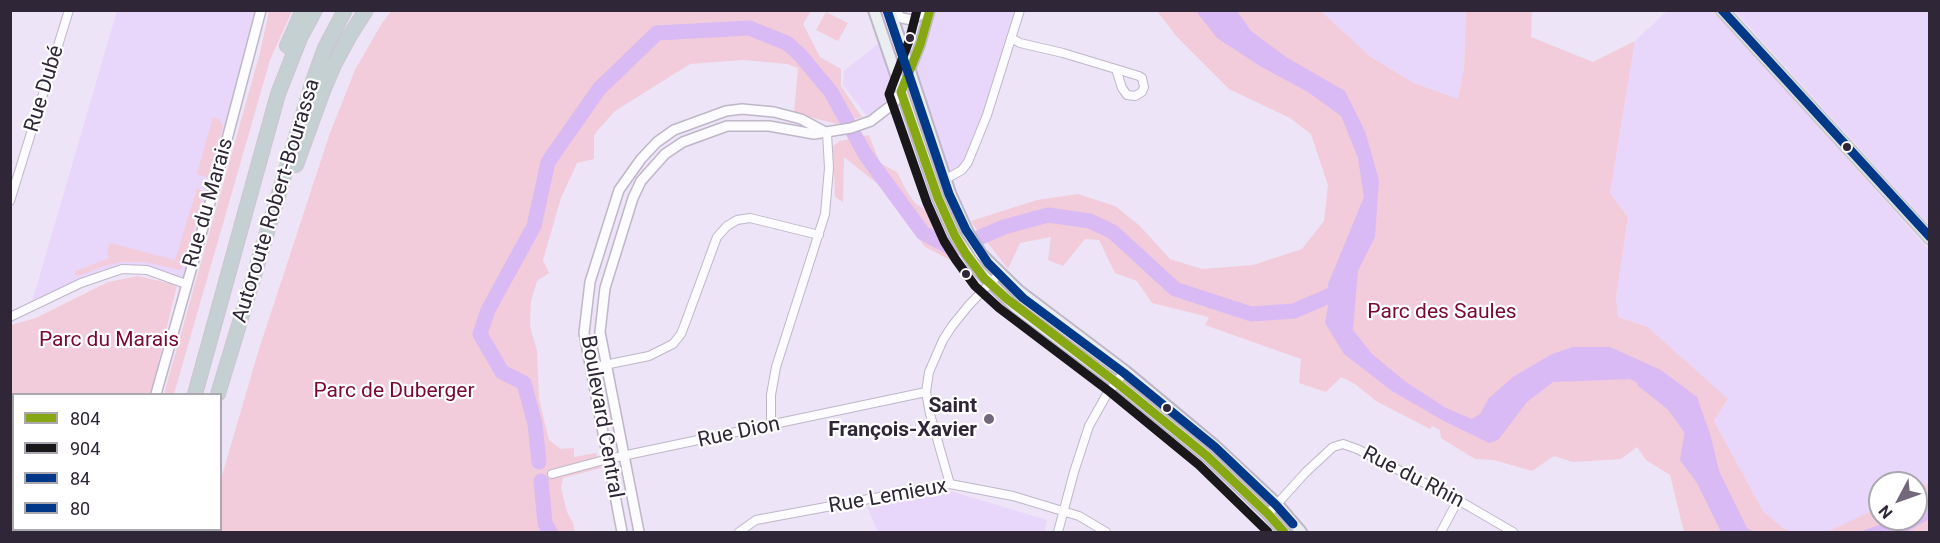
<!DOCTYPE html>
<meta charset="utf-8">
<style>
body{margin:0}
#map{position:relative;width:1940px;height:543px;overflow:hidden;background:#ede4f7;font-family:Roboto,sans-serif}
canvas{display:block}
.frame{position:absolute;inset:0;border:12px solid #2f2637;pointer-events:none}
.legend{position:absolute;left:12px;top:393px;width:210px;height:138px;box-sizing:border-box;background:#fff;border:2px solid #aca8af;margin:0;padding:8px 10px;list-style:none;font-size:18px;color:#2f2637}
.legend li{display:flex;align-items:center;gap:12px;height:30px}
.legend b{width:30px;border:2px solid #aca8af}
.north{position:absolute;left:1868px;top:471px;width:60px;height:60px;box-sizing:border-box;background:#fff;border:2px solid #aca8af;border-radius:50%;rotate:229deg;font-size:16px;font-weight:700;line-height:24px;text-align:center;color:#2f2637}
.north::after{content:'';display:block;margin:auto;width:21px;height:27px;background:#72687a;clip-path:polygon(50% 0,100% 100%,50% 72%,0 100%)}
</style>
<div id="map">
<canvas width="1940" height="543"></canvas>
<div class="frame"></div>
<ul class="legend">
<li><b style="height:8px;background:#87a813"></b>804</li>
<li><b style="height:8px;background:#1a171b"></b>904</li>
<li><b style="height:8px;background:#013888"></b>84</li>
<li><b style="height:8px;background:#013888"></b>80</li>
</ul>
<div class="north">N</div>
</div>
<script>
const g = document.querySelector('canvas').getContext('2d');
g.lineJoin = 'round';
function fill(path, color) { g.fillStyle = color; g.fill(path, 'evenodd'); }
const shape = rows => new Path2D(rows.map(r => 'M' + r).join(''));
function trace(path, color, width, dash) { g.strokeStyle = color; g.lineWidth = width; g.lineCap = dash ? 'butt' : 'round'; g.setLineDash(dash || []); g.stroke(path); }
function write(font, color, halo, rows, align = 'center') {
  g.font = font + ' Roboto,sans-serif'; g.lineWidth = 4.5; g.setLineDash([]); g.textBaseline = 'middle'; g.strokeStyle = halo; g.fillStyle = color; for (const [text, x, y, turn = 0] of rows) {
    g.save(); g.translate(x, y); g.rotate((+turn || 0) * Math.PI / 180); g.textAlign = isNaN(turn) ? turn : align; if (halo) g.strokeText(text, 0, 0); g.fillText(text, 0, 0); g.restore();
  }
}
const built = shape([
 [117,11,261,11,186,284,171,278,122,269,30,309],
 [930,11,1020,11,968,162,946,179,910,70],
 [1321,11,1466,11,1464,68,1458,99,1414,83,1371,57],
 [1667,11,1714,11,1929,250,1929,483,1916,490,1916,483,1880,483,1880,508,1828,532,1794,532,1783,528,1763,511,1714,421,1728,400,1648,327,1618,317,1616,298,1628,217,1610,193,1635,41],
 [1735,11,1929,11,1929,225],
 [884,39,901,92,871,121,843,85,844,71],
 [950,491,1047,520,1044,532,878,532,867,507]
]);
const green = shape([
 [269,11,292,11,270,60,174,394,164,394,260,53],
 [391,11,811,11,803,24,820,57,841,69,841,86,862,117,837,124,794,113,798,68,787,64,743,60,690,64,615,111,597,131,594,136,594,159,577,163,561,198,543,260,549,273,537,281,531,301,530,326,537,351,539,399,549,440,561,449,574,448,574,457,596,453,601,468,563,478,561,488,567,512,573,523,575,532,201,532,202,530,220,530,221,479,259,349,330,133,355,70,382,23],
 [1157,11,1199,11,1219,36,1260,64,1309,90,1343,114,1362,157,1366,197,1331,297,1328,299,1329,303,1372,237,1378,181,1363,132,1343,92,1282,59,1249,32,1234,11,1321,11,1371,57,1414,83,1458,99,1464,68,1466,11,1532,11,1531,37,1593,62,1635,41,1610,193,1628,217,1616,298,1618,317,1648,327,1728,399,1714,421,1763,511,1783,528,1794,532,1684,532,1670,475,1646,460,1637,447,1621,459,1573,462,1554,456,1532,471,1494,460,1475,459,1441,438,1440,430,1432,426,1430,429,1376,401,1355,384,1341,377,1326,392,1299,383,1301,359,1205,325,1209,317,1152,303,1137,281,1115,273,1099,240,1085,239,1063,266,1048,260,1051,237,1020,243,1008,269,987,242,985,242,971,221,1037,200,1078,194,1115,206,1139,225,1170,259,1202,269,1253,265,1302,249,1324,221,1328,185,1311,134,1290,118,1229,89,1177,37],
 [826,12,848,23,838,41,816,30],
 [213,117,219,119,223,127,209,178,197,174],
 [869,135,880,163,897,172,906,190,915,203,932,214,939,237,956,263,925,247,879,185,844,157,843,202,835,197,833,146,840,141],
 [197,188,204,192,186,261,181,270,145,262,122,262,104,266,79,276,75,275,76,271,109,258,107,252,110,243,175,260],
 [138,276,177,285,151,394,14,394,14,530,31,530,11,532,11,325,36,318,108,282],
 [1929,483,1929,532,1827,532,1880,507,1880,519,1916,519,1916,489]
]);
const water = shape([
 [1196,11,1237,11,1251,31,1286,57,1345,91,1365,131,1379,180,1375,237,1358,271,1353,330,1372,354,1406,382,1446,408,1472,419,1480,414,1489,398,1513,377,1552,354,1573,347,1610,347,1661,370,1697,397,1711,437,1719,471,1747,528,1754,532,1722,532,1720,530,1697,483,1680,460,1687,418,1664,396,1630,379,1553,382,1527,402,1498,440,1489,443,1444,421,1392,391,1344,354,1325,323,1328,307,1328,284,1364,197,1358,158,1341,116,1308,92,1260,66,1217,38],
 [1929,502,1929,519,1907,532,1859,532,1896,519,1916,519,1916,512]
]);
const river = shape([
 [1644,381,1674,405,1697,437],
 [539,462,535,424,524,383,502,372,480,334,488,310,534,226,548,162,599,89,657,33,749,28,787,43,801,56,831,92,865,154,923,233,953,249,1004,227,1048,215,1090,221,1113,232,1175,289,1251,314,1294,311,1345,289],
 [541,481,545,523,550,532]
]);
const minor = shape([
 [1011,38,1020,43,1063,53,1139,76,1142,78,1144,87,1142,92,1135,96,1127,95,1122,88,1116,69],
 [946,179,962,170,968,162,987,115,1020,10],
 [10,201,69,10],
 [10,317,81,283,122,269,147,270,186,284],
 [590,368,649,356,673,344,681,334,686,321,717,237,727,226,737,220,750,218,819,235],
 [771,426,771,395,776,367,825,214,829,168,827,133],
 [552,474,608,459,926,392],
 [950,484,930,414,926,392,929,372,943,340,952,326,969,305,999,274],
 [1268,514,1306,472,1333,447,1343,444,1357,449,1458,500,1513,532],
 [739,532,756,520,950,484,1013,496,1079,516,1106,532],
 [1058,532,1074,472,1089,426,1107,394,1125,371],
 [1441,532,1458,500]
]);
const tertiary = shape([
 [893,10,902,18,912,20,927,10],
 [156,394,215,185,261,10],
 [81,532,87,530],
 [622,532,584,333,590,282,619,190,641,159,657,142,674,130,726,111,742,109,774,112,801,119,827,133],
 [639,532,600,332,605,288,633,198,641,181,665,154,683,142,727,126,769,126,814,134,851,128,871,121,893,104,901,92,920,45,930,10]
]);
const secondary = shape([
 [874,10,938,198,955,236,979,271,1015,307,1117,383,1207,456,1268,514,1284,532],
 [890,10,950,193,968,233,981,254,1019,291,1125,371,1215,446,1277,504,1301,532]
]);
const primary = shape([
 [1722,10,1930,238]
]);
const motorway = shape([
 [287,46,303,10],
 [296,165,323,91,334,65,349,37,366,10],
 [195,394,278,94,300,38,315,10],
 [218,394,313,81,325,48,345,10],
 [155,532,155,530],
 [177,532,178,530]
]);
const bus1 = shape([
 [930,10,920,45,901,92,938,198,955,236,966,254,984,278,1007,299,1117,383,1207,456,1268,514,1284,532]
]);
const bus2 = shape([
 [917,10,909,41,889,94,927,203,944,241,956,260,975,286,999,308,1110,392,1199,465,1268,532]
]);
const bus3 = shape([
 [887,10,949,194,966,230,988,263,1023,298,1124,373,1215,447,1276,505,1293,524]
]);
const bus4 = shape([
 [1722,10,1930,237]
]);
const markers = [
 [910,38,5,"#2f2637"],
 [1847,147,5,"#2f2637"],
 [966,274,5,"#2f2637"],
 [1167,408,5,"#2f2637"],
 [989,419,6,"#72687a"]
];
const streetNames = [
 ["Rue Dubé",45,89,-73],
 ["Autoroute Robert-Bourassa",277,201,-73],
 ["Rue du Marais",209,203,-74],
 ["Boulevard Central",601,417,80],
 ["Rue Dion",739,433,-12],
 ["Rue du Rhin",1413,478,27],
 ["Rue Lemieux",888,497,-10]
];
const parkNames = [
 ["Parc des Saules",1442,313],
 ["Parc du Marais",109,341],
 ["Parc de Duberger",394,392]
];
const poiNames = [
 ["Saint",977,407],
 ["François-Xavier",977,431]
];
fill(built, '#e9d7fb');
fill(green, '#f2ccda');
fill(water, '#d9baf4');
trace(river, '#d9baf4', 15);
trace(minor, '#bfb7c8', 10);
trace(tertiary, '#bfb7c8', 12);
trace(secondary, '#bfb7c8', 14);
trace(primary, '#cbc6d0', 15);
trace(motorway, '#cbc6d0', 16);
trace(minor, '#fcfbfe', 8);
trace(tertiary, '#fcfbfe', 9);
trace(secondary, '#ebeef0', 10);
trace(primary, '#dbe1e3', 12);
trace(motorway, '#c5d0d2', 14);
trace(bus1, '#87a813', 9);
trace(bus2, '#1a171b', 9);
trace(bus3, '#013888', 9);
trace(bus4, '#013888', 9);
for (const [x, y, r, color] of markers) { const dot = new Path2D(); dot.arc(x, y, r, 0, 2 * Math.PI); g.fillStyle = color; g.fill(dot); trace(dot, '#fff', 2); }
write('21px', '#2f2637', '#fff', streetNames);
write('21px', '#780831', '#fff', parkNames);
write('bold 21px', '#2f2637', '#fff', poiNames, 'right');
</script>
